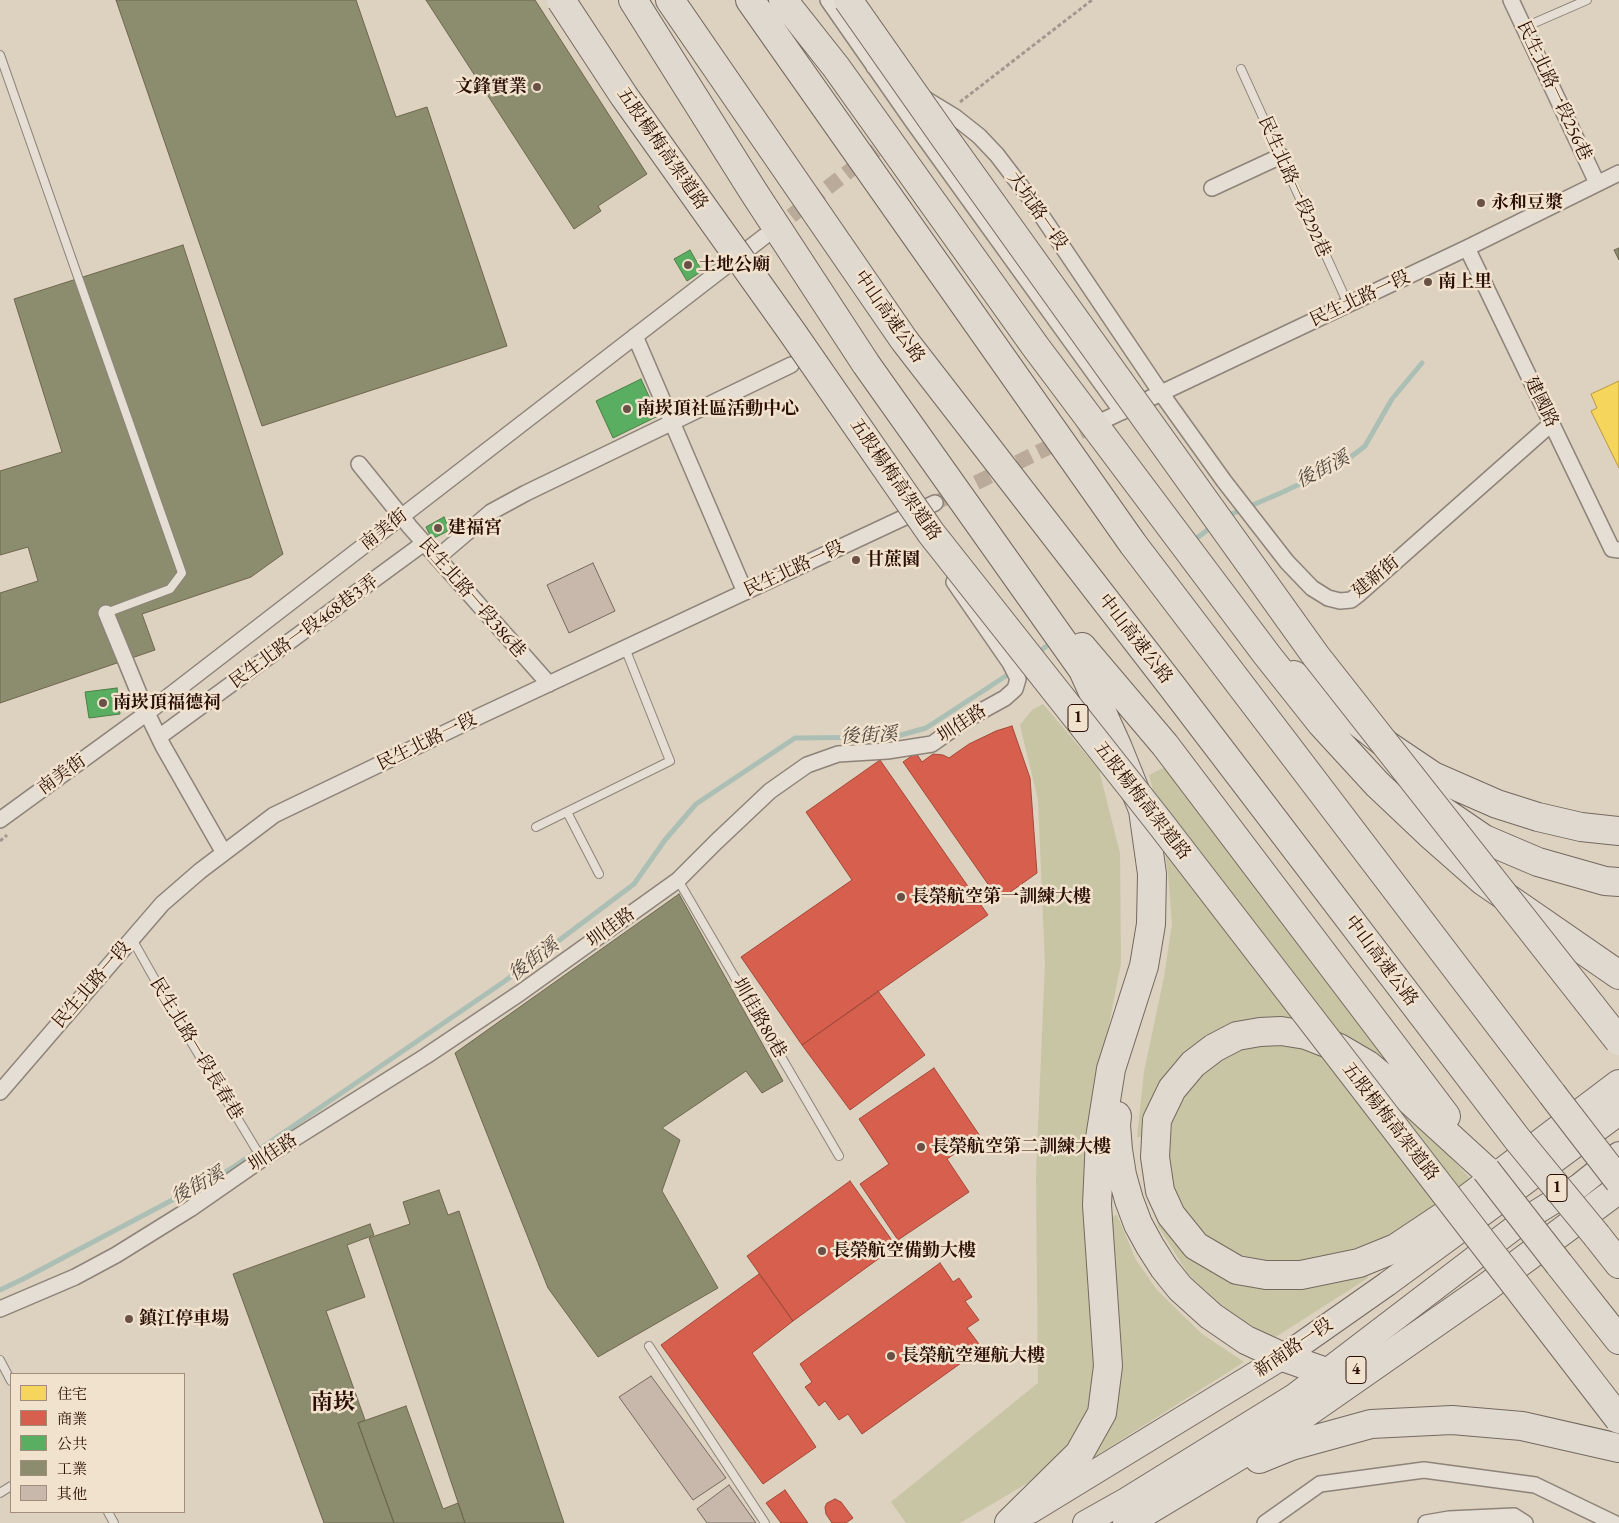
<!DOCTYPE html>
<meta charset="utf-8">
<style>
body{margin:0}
#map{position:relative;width:1619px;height:1523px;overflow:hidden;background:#ddd1c0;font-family:"EB Garamond","Noto Serif TC",serif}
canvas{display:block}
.legend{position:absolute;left:10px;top:1373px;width:175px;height:140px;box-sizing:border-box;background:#f1e2ce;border:1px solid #a28d7d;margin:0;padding:6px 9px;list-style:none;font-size:15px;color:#2b0e03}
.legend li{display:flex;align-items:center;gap:10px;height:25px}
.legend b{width:25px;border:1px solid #a28d7d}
</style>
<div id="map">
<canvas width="1619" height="1523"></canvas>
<ul class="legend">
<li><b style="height:14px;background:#f6d55c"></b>住宅</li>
<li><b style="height:14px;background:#d6604d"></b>商業</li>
<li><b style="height:14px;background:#5aae61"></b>公共</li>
<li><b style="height:14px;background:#8c8c6e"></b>工業</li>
<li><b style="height:14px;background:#c8b8ab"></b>其他</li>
</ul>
</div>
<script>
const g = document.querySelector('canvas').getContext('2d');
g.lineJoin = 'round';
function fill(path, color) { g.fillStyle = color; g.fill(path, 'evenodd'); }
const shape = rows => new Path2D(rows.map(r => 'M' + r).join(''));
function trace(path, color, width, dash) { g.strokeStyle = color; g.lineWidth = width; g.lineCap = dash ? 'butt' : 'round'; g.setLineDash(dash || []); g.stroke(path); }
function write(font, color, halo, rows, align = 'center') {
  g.font = font + ' "EB Garamond","Noto Serif TC",serif'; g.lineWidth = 5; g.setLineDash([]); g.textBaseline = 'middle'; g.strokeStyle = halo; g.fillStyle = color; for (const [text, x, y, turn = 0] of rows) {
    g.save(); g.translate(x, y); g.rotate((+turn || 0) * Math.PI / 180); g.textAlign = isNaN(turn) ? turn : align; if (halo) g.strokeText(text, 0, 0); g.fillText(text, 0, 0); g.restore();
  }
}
const green = shape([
 [1043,704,1099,770,1120,853,1121,963,1090,1121,1100,1361,1087,1423,1036,1478,960,1523,906,1523,891,1502,1038,1383,1036,1175,1045,963,1038,800,1020,725,1032,710],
 [1165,767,1398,1071,1355,1042,1249,1022,1145,1137,1137,1137,1144,1072,1164,977,1172,924,1168,874,1159,814,1149,775],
 [1269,1043,1301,1046,1331,1055,1413,1116,1476,1185,1432,1214,1387,1237,1336,1255,1276,1264,1225,1251,1188,1221,1168,1173,1170,1123,1192,1081,1228,1053],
 [1117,1215,1136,1260,1157,1290,1202,1334,1244,1362,1086,1462,1115,1287,1112,1216],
 [1159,1220,1222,1277,1267,1289,1315,1286,1366,1272,1368,1278,1274,1338,1231,1314,1188,1274,1158,1226]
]);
const homes = shape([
 [1619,381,1619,468,1591,411,1597,408,1591,394,1619,381]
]);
const shops = shape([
 [1012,726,1030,778,1037,873,999,900,903,762,916,753,922,762,933,754,943,755,949,758,969,744,996,731,1012,726],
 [880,760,988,915,802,1045,741,957,852,880,806,812,880,760],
 [878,991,925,1055,850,1110,802,1045,878,991],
 [934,1068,980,1136,947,1159,969,1192,898,1240,860,1184,889,1164,859,1119,934,1068],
 [850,1181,896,1246,793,1321,747,1256,850,1181],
 [940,1263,953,1282,959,1278,972,1297,965,1301,979,1320,967,1328,982,1348,862,1434,848,1414,839,1420,825,1401,819,1406,805,1387,812,1382,800,1364,940,1263],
 [759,1274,793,1321,752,1353,816,1447,763,1484,661,1345,759,1274],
 [785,1490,808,1523,781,1523,766,1503,785,1490],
 [835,1499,841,1502,853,1518,846,1523,832,1523,826,1514,825,1507,827,1503,835,1499]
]);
const public = shape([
 [690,250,702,271,687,281,674,259,690,250],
 [641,379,658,416,613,438,596,401,641,379],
 [444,517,450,530,432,539,426,527,444,517],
 [117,688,120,714,89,718,85,692,117,688]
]);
const industry = shape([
 [116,0,356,0,396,117,427,107,507,346,262,426,116,0],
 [426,0,535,0,647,174,598,206,601,211,574,229,426,0],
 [183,245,283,554,251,577,142,614,155,650,0,703,0,593,38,581,28,547,0,555,0,471,62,452,14,299,183,245],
 [1619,248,1619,260,1614,250,1619,248],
 [679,894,783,1081,762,1093,746,1071,662,1128,680,1140,662,1191,718,1288,598,1357,548,1288,455,1053,679,894],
 [439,1190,448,1215,459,1211,564,1523,465,1523,369,1238,410,1224,403,1202,439,1190],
 [370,1224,374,1235,347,1245,365,1297,326,1311,365,1420,358,1423,394,1523,324,1523,233,1274,370,1224],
 [406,1406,443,1509,458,1503,465,1523,394,1523,358,1423,406,1406]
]);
const stream = shape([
 [1227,516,1283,492,1343,463,1365,446,1392,399,1422,363],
 [1193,541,1214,525],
 [1037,653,1051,643],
 [0,1290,23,1279,229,1170,505,981,634,884,665,840,696,804,795,738,894,737,926,728,1012,672]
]);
const building = shape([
 [593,563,615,611,569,633,547,585,593,563],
 [651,1376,726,1478,693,1500,619,1397,651,1376],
 [729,1485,756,1523,707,1523,697,1509,729,1485]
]);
const streetTunnel = shape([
 [773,230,893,137],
 [935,503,1100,422]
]);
const path = shape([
 [960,102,1092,0],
 [0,841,7,835]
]);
const lane = shape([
 [1525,27,1587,0],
 [0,55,182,573,170,589,106,613],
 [1241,69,1348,304],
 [567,812,599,874],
 [536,827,670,761,625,648],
 [678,880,839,1156],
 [132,939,176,1017,262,1159],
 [649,1346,765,1523],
 [0,1360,11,1381],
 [0,1493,11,1486],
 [108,1512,114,1523]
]);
const street = shape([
 [828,0,913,122,1122,412],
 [1511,0,1597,183],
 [874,67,898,82],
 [922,97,955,117,979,136,997,155,1029,197,1161,393,1224,481,1287,562,1312,588,1328,598,1340,601,1351,600,1359,594,1551,424],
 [1212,188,1281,156],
 [1467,248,1612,549,1619,550],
 [635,336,745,592],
 [1100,422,1467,248,1619,173],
 [359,464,410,527,549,684],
 [437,558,491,512,526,493,791,365],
 [106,613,147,713,163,746,224,853],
 [159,737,424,543],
 [0,820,147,713,765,236],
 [0,1092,162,904,200,871,274,815,480,716,935,503],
 [0,1309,75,1277,116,1255,190,1209,262,1159,426,1056,520,993,678,880,716,842,770,791,807,765,838,754,887,751,932,744,967,719,1005,698,1015,689,1018,679,1010,663,954,582],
 [1265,1523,1320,1484,1424,1470,1535,1485,1614,1523],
 [1426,1523,1449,1519,1514,1516,1525,1523]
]);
const primary = shape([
 [1031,1511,1283,1357,1387,1284,1619,1113],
 [1085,1523,1126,1500,1294,1396,1527,1218,1579,1186,1619,1154]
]);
const highway = shape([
 [633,0,753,191,866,364,1083,670,1118,748,1143,810,1152,874,1151,924,1144,966,1111,1069,1100,1138,1097,1205,1108,1366,1102,1413,1079,1454,1009,1523],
 [670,0,904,340,1171,685,1518,1140],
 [750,0,1133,544,1552,1094],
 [783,0,836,67,1035,346,1267,655,1321,723,1377,784,1433,837,1483,881,1619,975],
 [1082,647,1165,745,1446,1116],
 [1294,675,1334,703,1387,745,1433,776,1497,804,1538,817,1581,827,1619,831],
 [1440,809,1484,839,1538,862,1605,881,1619,882],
 [1117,1116,1116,1125,1118,1150,1122,1175,1129,1200,1138,1224,1150,1246,1164,1268,1180,1288,1211,1316,1246,1340,1283,1357,1326,1372],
 [1486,1170,1404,1095,1368,1065,1339,1048,1306,1035,1281,1031,1260,1032,1237,1036,1214,1048,1193,1064,1172,1089,1157,1120,1155,1157,1160,1191,1171,1215,1196,1246,1237,1270,1266,1275,1301,1275,1359,1263,1396,1248,1447,1214,1619,1084],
 [1597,1236,1619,1264],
 [1559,1264,1619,1340],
 [1259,1459,1291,1446,1371,1424,1452,1420,1522,1426,1619,1448],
 [1127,1523,1282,1430,1487,1287,1619,1189]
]);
const highwayBridge = shape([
 [561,0,624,96,792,332,931,533,1160,823,1619,1419],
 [848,0,947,141,1316,656,1619,1041],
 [1552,1094,1619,1181],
 [1518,1140,1597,1236],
 [1486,1170,1559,1264]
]);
const markers = [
 [537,87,5,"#695245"],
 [1481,203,5,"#695245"],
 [688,265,5,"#695245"],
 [1428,282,5,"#695245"],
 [627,409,5,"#695245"],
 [438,528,5,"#695245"],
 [856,560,5,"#695245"],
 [103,703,5,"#695245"],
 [901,897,5,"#695245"],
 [921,1147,5,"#695245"],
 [822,1251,5,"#695245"],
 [129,1319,5,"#695245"],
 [891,1356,5,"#695245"]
];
const shields = [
 [1078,718,20],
 [1557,1188,20],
 [1356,1370,20]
];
const shieldNames = [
 ["1",1078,718],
 ["1",1557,1188],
 ["4",1356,1370]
];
const poiNames = [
 ["文鋒實業",527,87,"right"],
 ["永和豆漿",1491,203],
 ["土地公廟",698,265],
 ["南上里",1438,282],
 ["南崁頂社區活動中心",637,409],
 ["建福宮",448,528],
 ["甘蔗園",866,560],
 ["南崁頂福德祠",113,703],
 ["長榮航空第一訓練大樓",911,897],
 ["長榮航空第二訓練大樓",931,1147],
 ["長榮航空備勤大樓",832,1251],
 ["鎮江停車場",139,1319],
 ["長榮航空運航大樓",901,1356]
];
const streetNames = [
 ["民生北路一段256巷",1554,91,65],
 ["五股楊梅高架道路",662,149,55],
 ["民生北路一段292巷",1294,187,66],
 ["大坑路一段",1037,211,55],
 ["民生北路一段",1360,299,-25],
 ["中山高速公路",889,317,55],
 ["建國路",1541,402,64],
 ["五股楊梅高架道路",895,480,55],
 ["南美街",384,530,-38],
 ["民生北路一段",794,569,-25],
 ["建新街",1376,577,-39],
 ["民生北路一段386巷",472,598,49],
 ["民生北路一段468巷3弄",304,632,-36],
 ["中山高速公路",1135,639,52],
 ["圳佳路",962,724,-33],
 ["民生北路一段",427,742,-26],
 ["南美街",62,775,-36],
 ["五股楊梅高架道路",1142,801,52],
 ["圳佳路",611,928,-36],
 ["中山高速公路",1381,961,53],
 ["民生北路一段",92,985,-49],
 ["圳佳路80巷",759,1018,60],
 ["民生北路一段長春巷",196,1049,59],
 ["五股楊梅高架道路",1390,1122,52],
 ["圳佳路",273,1153,-33],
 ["新南路一段",1294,1348,-34]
];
const waterNames = [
 ["後街溪",1323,470,-27],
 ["後街溪",869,736,-3],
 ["後街溪",534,960,-37],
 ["後街溪",198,1186,-28]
];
const districtNames = [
 ["南崁",333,1403]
];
fill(green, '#c7c5a4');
fill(homes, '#f6d55c');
trace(homes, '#b99941', 1);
fill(shops, '#d6604d');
trace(shops, '#a34737', 1);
fill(public, '#5aae61');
trace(public, '#4c7e45', 1);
fill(industry, '#8c8c6e');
trace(industry, '#6f664e', 1);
trace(stream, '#acbfb5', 5);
fill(building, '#c8b8ab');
trace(building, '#74695f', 1);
trace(streetTunnel, '#b9aa9a', 15, [15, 8]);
trace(lane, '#8d8378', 10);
trace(street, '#8d8378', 18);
trace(primary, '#74695f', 26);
trace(highway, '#74695f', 30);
trace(path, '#a19991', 3, [4, 2.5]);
trace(lane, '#e5ded5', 8);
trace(street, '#e5ded5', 15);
trace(primary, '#e0d9cf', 24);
trace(highway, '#e0d9cf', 28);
trace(highwayBridge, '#74695f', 30, []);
trace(highwayBridge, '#e0d9cf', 28);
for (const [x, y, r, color] of markers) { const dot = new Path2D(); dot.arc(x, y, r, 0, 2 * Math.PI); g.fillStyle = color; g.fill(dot); trace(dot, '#f1e2ce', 2); }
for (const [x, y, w] of shields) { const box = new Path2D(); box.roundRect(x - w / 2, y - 13.5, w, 27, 4); g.fillStyle = '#f1e2ce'; g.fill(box); trace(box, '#2b0e03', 1); }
write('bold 16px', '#2b0e03', null, shieldNames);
write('bold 18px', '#2b0e03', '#f1e2ce', poiNames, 'left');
write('18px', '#2b0e03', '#f1e2ce', streetNames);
write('italic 19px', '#514940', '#f1e2ce', waterNames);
write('bold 22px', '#2b0e03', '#f1e2ce', districtNames);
</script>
